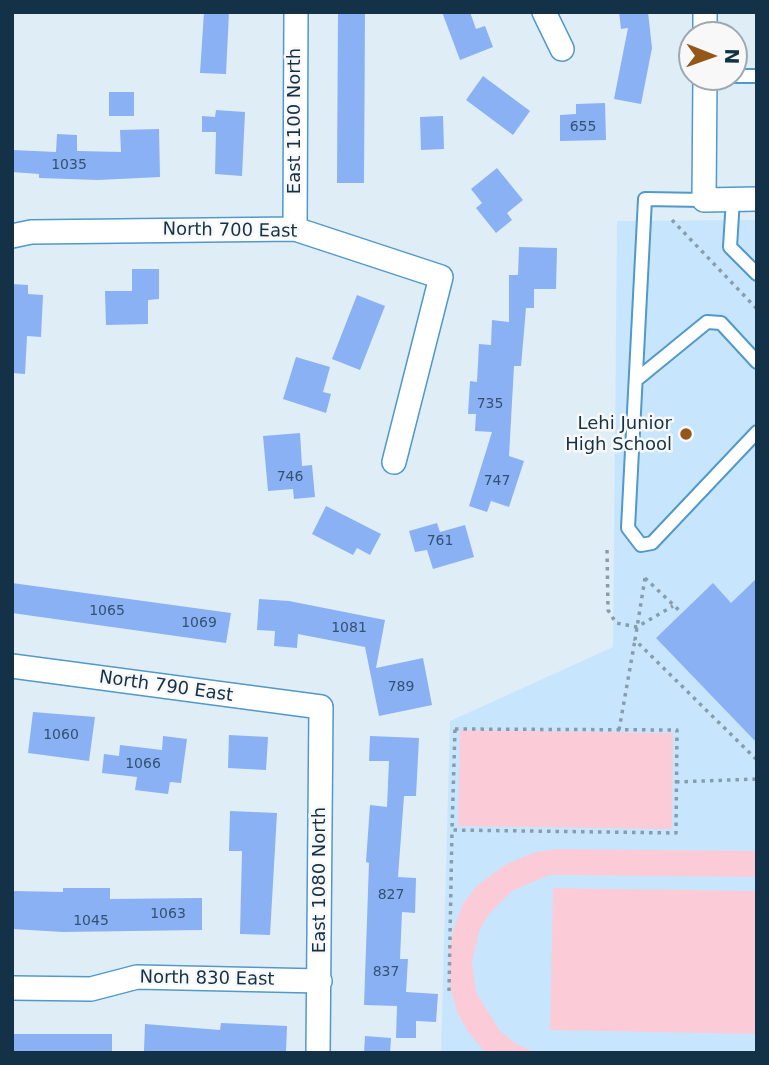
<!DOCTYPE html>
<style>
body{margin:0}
#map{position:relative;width:769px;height:1065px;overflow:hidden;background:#dfedf7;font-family:"DejaVu Sans",sans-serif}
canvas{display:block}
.frame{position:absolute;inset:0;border:14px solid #143247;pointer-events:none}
.north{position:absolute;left:678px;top:21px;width:70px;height:70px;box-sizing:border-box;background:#f8f8f8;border:2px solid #9da9b1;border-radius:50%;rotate:91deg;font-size:19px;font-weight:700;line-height:28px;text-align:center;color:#143247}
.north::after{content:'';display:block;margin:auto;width:24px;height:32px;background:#945719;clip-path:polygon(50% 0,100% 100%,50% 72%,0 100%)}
</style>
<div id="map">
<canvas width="769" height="1065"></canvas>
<div class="frame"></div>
<div class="north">N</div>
</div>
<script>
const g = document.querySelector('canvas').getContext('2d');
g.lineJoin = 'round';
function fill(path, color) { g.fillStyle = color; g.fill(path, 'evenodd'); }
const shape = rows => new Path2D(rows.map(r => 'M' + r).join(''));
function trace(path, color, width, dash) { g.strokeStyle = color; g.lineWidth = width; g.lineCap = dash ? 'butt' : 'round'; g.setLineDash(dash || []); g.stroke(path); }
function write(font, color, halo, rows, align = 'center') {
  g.font = font + ' "DejaVu Sans",sans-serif'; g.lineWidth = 5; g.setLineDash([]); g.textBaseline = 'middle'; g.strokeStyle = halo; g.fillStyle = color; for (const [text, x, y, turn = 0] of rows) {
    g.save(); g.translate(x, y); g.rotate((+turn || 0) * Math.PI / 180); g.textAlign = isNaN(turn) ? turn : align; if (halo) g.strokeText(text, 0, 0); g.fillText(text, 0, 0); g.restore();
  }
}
const built = shape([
 [757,220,757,1053,441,1053,450,721,613,647,617,221]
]);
const green = shape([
 [460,730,673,733,672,829,458,826],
 [556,849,757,851,757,877,549,875,512,891,489,914,479,931,472,963,476,992,499,1030,515,1043,536,1053,486,1053,468,1032,457,1012,450,987,449,950,454,928,463,903,478,885,505,865,532,853],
 [553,888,757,891,757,1034,550,1030]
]);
const building = shape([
 [204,12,229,12,226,74,200,73],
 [338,12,365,12,364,183,337,183],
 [442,12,470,12,476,29,485,26,493,47,460,60],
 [619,12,648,12,652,48,641,104,614,99,628,28,621,29],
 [483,76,530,111,513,135,466,100],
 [109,92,134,92,134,116,109,116],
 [605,103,606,140,560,141,560,115,576,114,576,104],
 [216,110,245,112,242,176,215,174,216,132,202,132,202,116,215,117],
 [443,116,444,149,421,150,420,117],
 [159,129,160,177,98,180,39,178,39,174,12,172,12,150,56,152,57,134,77,135,77,151,121,152,120,130],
 [497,168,523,200,507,213,512,220,496,233,476,208,482,203,471,189],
 [519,247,557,248,556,289,534,289,534,308,526,308,521,366,514,366,509,456,524,461,509,507,491,501,487,512,469,506,492,432,475,431,476,414,468,414,470,381,477,382,479,344,491,345,492,320,509,322,509,275,518,275],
 [132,269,159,269,159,299,148,300,148,324,106,325,105,291,132,291],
 [12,284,28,285,28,294,43,295,41,337,27,336,25,374,12,373],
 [357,295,385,306,360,370,332,359],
 [296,357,330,367,323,392,331,394,326,413,283,399],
 [300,433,302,466,312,465,315,497,294,499,293,489,268,491,263,436],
 [326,506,381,534,370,555,357,548,353,555,312,534],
 [437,523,440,532,465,525,474,557,433,569,427,550,415,552,409,531],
 [757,578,757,743,656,638,713,583,731,603],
 [12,583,231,613,226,643,12,613],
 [259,599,289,601,385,620,376,668,423,658,432,705,379,716,365,647,298,634,297,648,274,646,275,631,257,630],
 [33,712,95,717,89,761,28,753],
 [229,735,268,737,266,770,228,768],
 [163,736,187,739,181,783,170,782,168,794,135,790,137,777,102,773,104,754,119,756,120,745,162,750],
 [370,736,419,738,416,796,404,796,398,877,416,878,415,913,402,912,400,959,408,959,406,992,438,994,436,1022,416,1021,416,1038,396,1038,397,1006,364,1005,369,863,366,862,370,805,387,807,389,761,369,761],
 [230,811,277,813,270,935,240,934,242,851,229,851],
 [63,888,110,888,110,899,202,898,202,930,63,932,12,929,12,891,63,892],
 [221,1023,287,1026,286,1053,144,1051,145,1024,220,1030],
 [12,1034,112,1034,112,1053,12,1053],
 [365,1036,391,1038,390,1053,364,1053]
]);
const path = shape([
 [672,220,757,309],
 [607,550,608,610,616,623,637,627,673,606],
 [645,578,635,640,757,760],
 [645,578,682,613],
 [455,729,677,730,676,833,452,830,455,729],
 [619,730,635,640],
 [676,782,757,779],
 [449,991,452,830]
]);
const service = shape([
 [734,76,757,76],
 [733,199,730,247,757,274],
 [704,200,645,199,628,528,641,545,652,543,757,432],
 [636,380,707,322,721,323,757,362]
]);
const minor = shape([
 [544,12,562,49],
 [705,35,705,12],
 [705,77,704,200,757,199],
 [295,229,296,12],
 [12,236,31,232,295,229,441,277,394,462],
 [12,666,321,707,318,1053],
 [12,988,91,989,137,977,320,981]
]);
const markers = [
 [686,434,7,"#945719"]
];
const numberNames = [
 ["655",583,127],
 ["1035",69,165],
 ["735",490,404],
 ["746",290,477],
 ["747",497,481],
 ["761",440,541],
 ["1065",107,611],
 ["1069",199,623],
 ["1081",349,628],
 ["789",401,687],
 ["1060",61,735],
 ["1066",143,764],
 ["827",391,895],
 ["1063",168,914],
 ["1045",91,921],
 ["837",386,972]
];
const streetNames = [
 ["East 1100 North",295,121,-90],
 ["North 700 East",230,231,1],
 ["North 790 East",166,687,8],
 ["East 1080 North",320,880,-90],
 ["North 830 East",207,979,1]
];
const poiNames = [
 ["Lehi Junior",672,424],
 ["High School",672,445]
];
fill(built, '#c7e6fe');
fill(green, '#fbccd8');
fill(building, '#8ab1f3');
trace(service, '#5099ca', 16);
trace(minor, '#5099ca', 26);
trace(path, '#889dab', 3.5, [3.5, 5]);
trace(service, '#fff', 12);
trace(minor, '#fff', 23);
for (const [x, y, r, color] of markers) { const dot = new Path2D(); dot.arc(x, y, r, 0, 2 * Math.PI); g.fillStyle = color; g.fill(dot); trace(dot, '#f8f8f8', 2.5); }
write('14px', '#325272', null, numberNames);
write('18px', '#143247', '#f8f8f8', streetNames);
write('18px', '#143247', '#f8f8f8', poiNames, 'right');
</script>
